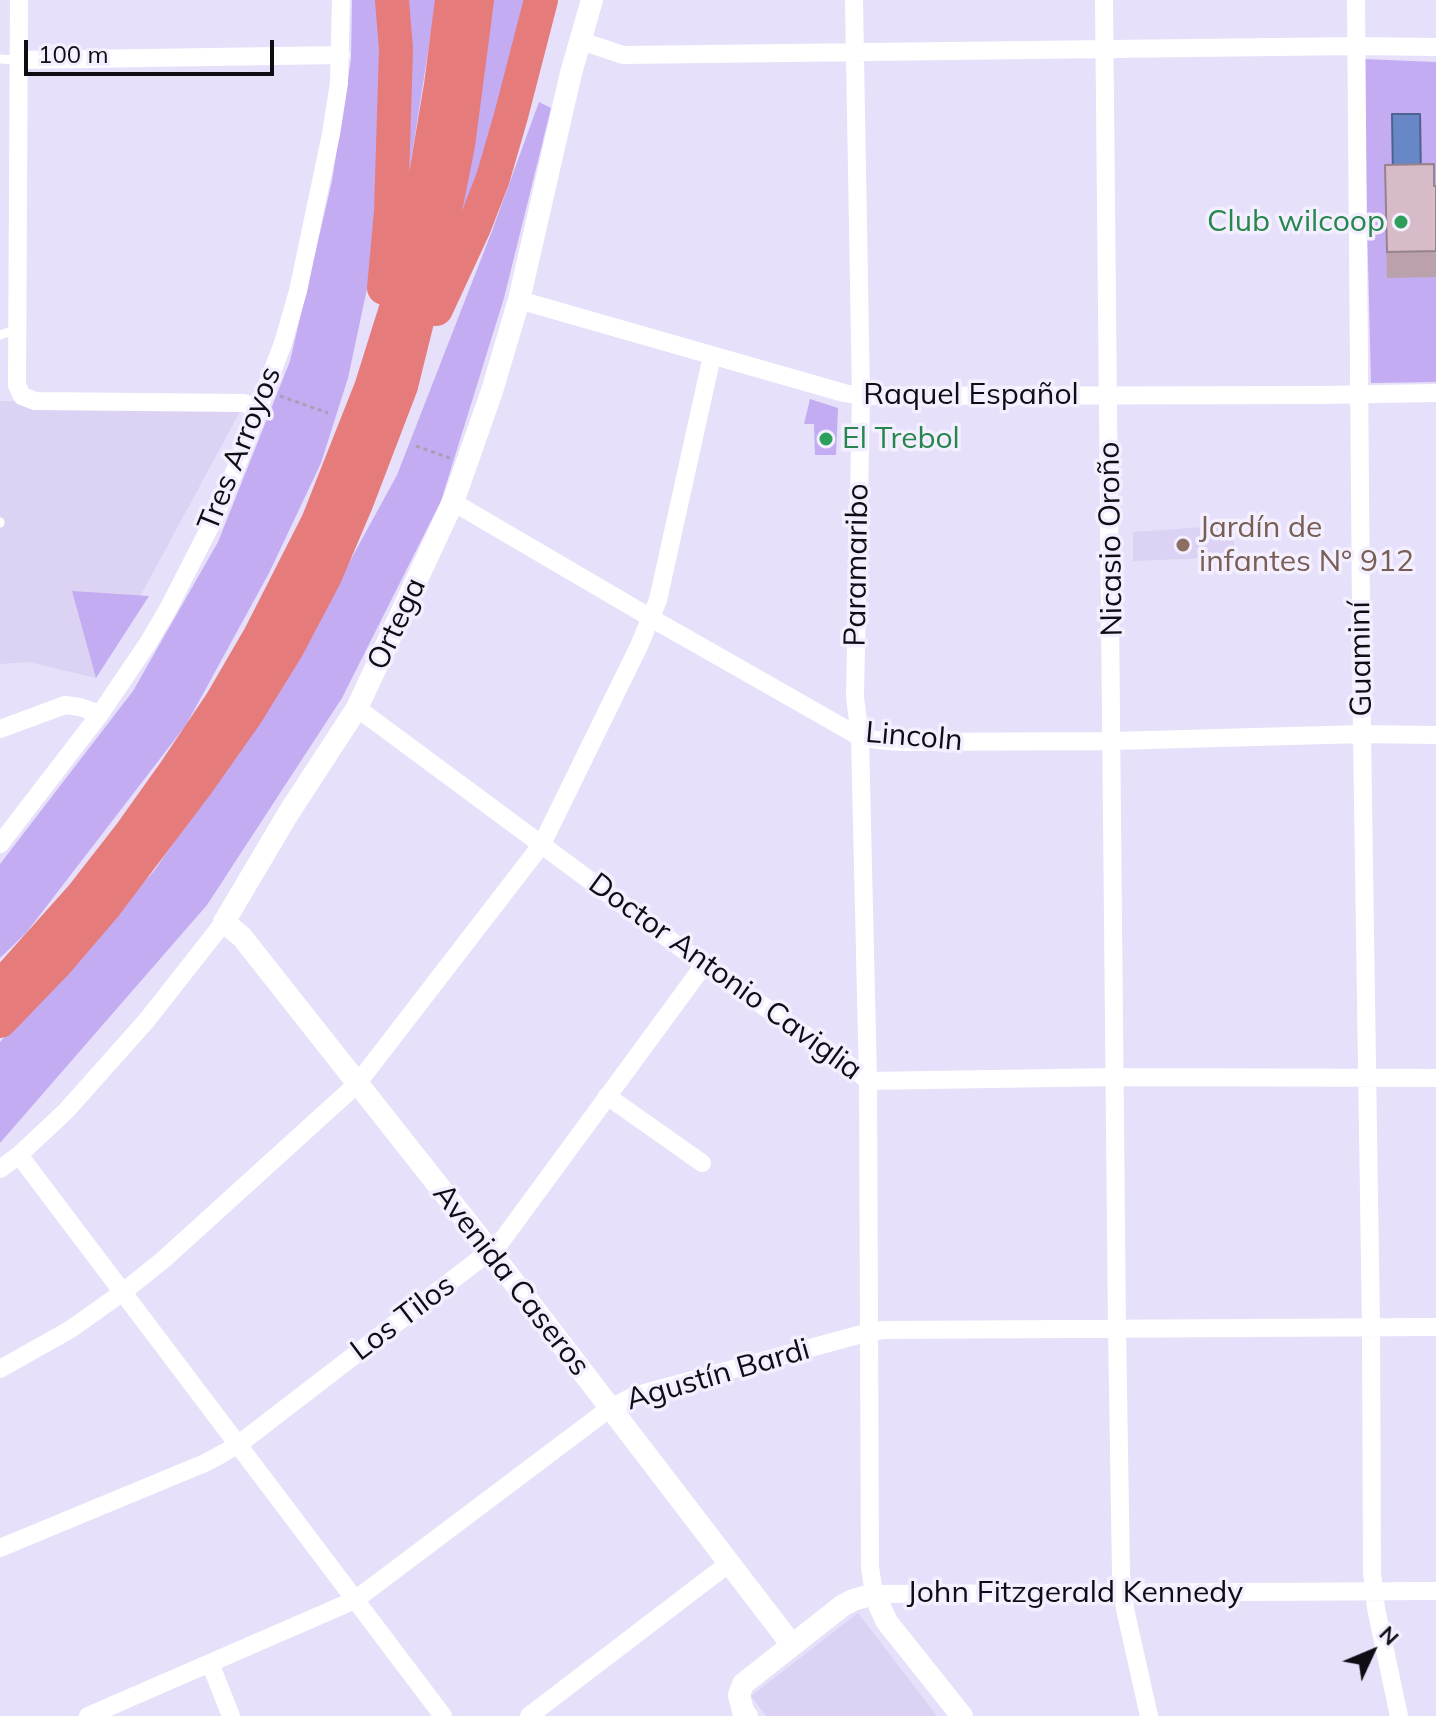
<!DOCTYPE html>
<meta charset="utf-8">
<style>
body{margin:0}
#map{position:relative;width:1436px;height:1716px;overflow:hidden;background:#e7e0fa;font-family:Mulish,sans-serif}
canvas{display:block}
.north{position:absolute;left:1332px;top:1612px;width:80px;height:80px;-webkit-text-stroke:6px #f3efff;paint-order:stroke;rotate:46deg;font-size:22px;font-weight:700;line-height:32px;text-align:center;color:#0f0c14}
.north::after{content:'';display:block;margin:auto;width:28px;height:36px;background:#0f0c14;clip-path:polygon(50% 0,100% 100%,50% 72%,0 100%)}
.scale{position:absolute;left:24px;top:40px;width:250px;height:36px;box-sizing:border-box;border:4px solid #0f0c14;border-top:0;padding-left:10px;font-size:24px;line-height:28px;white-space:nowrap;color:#0f0c14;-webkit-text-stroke:6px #f3efff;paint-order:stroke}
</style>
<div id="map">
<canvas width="1436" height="1716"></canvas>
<div class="north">N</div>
<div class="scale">100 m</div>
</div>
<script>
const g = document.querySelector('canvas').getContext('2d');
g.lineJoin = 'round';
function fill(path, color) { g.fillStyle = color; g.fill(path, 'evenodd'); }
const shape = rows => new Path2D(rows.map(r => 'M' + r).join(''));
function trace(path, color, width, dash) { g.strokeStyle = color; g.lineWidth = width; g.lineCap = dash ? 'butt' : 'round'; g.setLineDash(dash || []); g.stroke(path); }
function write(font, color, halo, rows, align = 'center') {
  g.font = font + ' Mulish,sans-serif'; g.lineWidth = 7; g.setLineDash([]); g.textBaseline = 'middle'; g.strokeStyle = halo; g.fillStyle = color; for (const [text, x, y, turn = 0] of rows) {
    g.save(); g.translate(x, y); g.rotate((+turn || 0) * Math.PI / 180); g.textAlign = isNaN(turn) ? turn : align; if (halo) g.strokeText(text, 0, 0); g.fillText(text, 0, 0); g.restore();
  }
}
const built = shape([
 [0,401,243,406,96,678,29,662,0,664],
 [1234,525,1234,557,1133,561,1133,532],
 [858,1613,937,1716,766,1716,751,1696]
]);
const green = shape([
 [352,0,384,0,374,256,348,378,321,463,269,573,186,725,26,933,0,958,0,864,133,691,218,542,290,361,332,181,351,59],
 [399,0,436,0,403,213],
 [484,0,532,0,501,115,454,236],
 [1363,59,1436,62,1436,382,1371,383],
 [539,102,551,108,504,298,441,501,342,698,207,905,0,1143,0,1042,154,871,279,691,397,475,492,231],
 [810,399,838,408,836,455,815,455,814,424,804,424],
 [72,591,149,596,96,678]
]);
const water = shape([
 [1392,114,1420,114,1421,179,1393,178,1392,114]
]);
const path = shape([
 [280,396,328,413],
 [416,446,450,458]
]);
const service = shape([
 [0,59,18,60],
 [0,335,17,329],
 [0,522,0,523]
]);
const minor = shape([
 [19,0,17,385,22,396,35,401,244,403,258,409],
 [854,0,861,396,855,697,860,737,868,1081,870,1567,874,1594,1436,1591],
 [1104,0,1117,1328,1121,1573,1125,1609,1149,1716],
 [1356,0,1362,734,1371,1328,1372,1572,1376,1608,1399,1716],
 [581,41,623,55,1356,46,1436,47],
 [18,60,341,55],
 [519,300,844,393,861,396,1320,395,1436,393],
 [453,502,651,618,860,737,877,740,901,742,1113,741,1362,734,1436,735],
 [357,708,704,965,853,1068,868,1081,1116,1077,1436,1078],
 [0,729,65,705,80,707,100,714],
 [0,844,100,714,148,643,168,609,213,521,236,468,283,343,298,291,331,134,339,83,341,0],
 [607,1096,702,1163],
 [19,1155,443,1716],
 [0,1169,19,1155,66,1111,147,1020,224,922],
 [0,1369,71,1329,123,1292,163,1260,357,1084,542,844,639,646,658,600,712,356],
 [0,1548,205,1463,220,1455,239,1444,490,1251,500,1243,704,965],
 [210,1663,231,1716],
 [88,1716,355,1600,610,1408,634,1396,869,1332,884,1330,1436,1327],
 [529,1716,728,1564]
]);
const tertiary = shape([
 [592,0,571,73,519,300,492,391,453,502,357,708,288,814,224,922,242,937,490,1251,792,1645],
 [747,1716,743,1711,739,1695,743,1684,842,1606,853,1600,874,1594,887,1622,962,1716]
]);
const motorway = shape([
 [384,288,391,212,396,49,392,0],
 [436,309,474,227,493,178,511,116,541,0],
 [0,988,83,895,129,836,176,770,221,703,260,636,318,522,371,388,398,302,412,249,423,193,441,85,452,0],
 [0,1021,56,963,104,907,197,784,245,716,287,648,325,576,357,501,401,386,447,200,458,145,477,0]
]);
const wall = shape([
 [1436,186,1436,277,1387,278,1385,192]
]);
const building = shape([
 [1434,164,1434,186,1436,186,1436,251,1387,252,1385,165,1434,164]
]);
const markers = [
 [1401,222,8,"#2e9e5b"],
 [826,439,8,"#2e9e5b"],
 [1183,545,8,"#8d6e63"]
];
const leisureNames = [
 ["Club wilcoop",1385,222],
 ["El Trebol",842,439,"left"]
];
const streetNames = [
 ["Raquel Español",971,395],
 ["Tres Arroyos",240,449,-68],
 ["Nicasio Oroño",1111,539,-91],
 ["Paramaribo",857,565,-89],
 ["Ortega",397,624,-65],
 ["Guaminí",1361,659,-91],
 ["Lincoln",914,737,5],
 ["Doctor Antonio Caviglia",725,977,36],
 ["Avenida Caseros",511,1280,52],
 ["Los Tilos",403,1318,-37],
 ["Agustín Bardi",718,1375,-16],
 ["John Fitzgerald Kennedy",1075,1593]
];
const educationNames = [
 ["Jardín de",1199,528],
 ["infantes N° 912",1199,562]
];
fill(built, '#dcd2f3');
fill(green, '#c3acf1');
fill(water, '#6887c7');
trace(water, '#4d6291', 2);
trace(path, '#a5a0b4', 3, [4, 4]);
trace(service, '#fff', 9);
trace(minor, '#fff', 18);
trace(tertiary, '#fff', 22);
trace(motorway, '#e67b7c', 34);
fill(wall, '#baa1ac');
fill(building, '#d8bbc8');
trace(building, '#97838c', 2);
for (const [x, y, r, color] of markers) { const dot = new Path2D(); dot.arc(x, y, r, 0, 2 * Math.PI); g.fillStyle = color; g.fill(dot); trace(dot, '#f3efff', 3); }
write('30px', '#27864d', '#f3efff', leisureNames, 'right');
write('30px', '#0f0c14', '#f3efff', streetNames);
write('30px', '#785e54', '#f3efff', educationNames, 'left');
</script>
